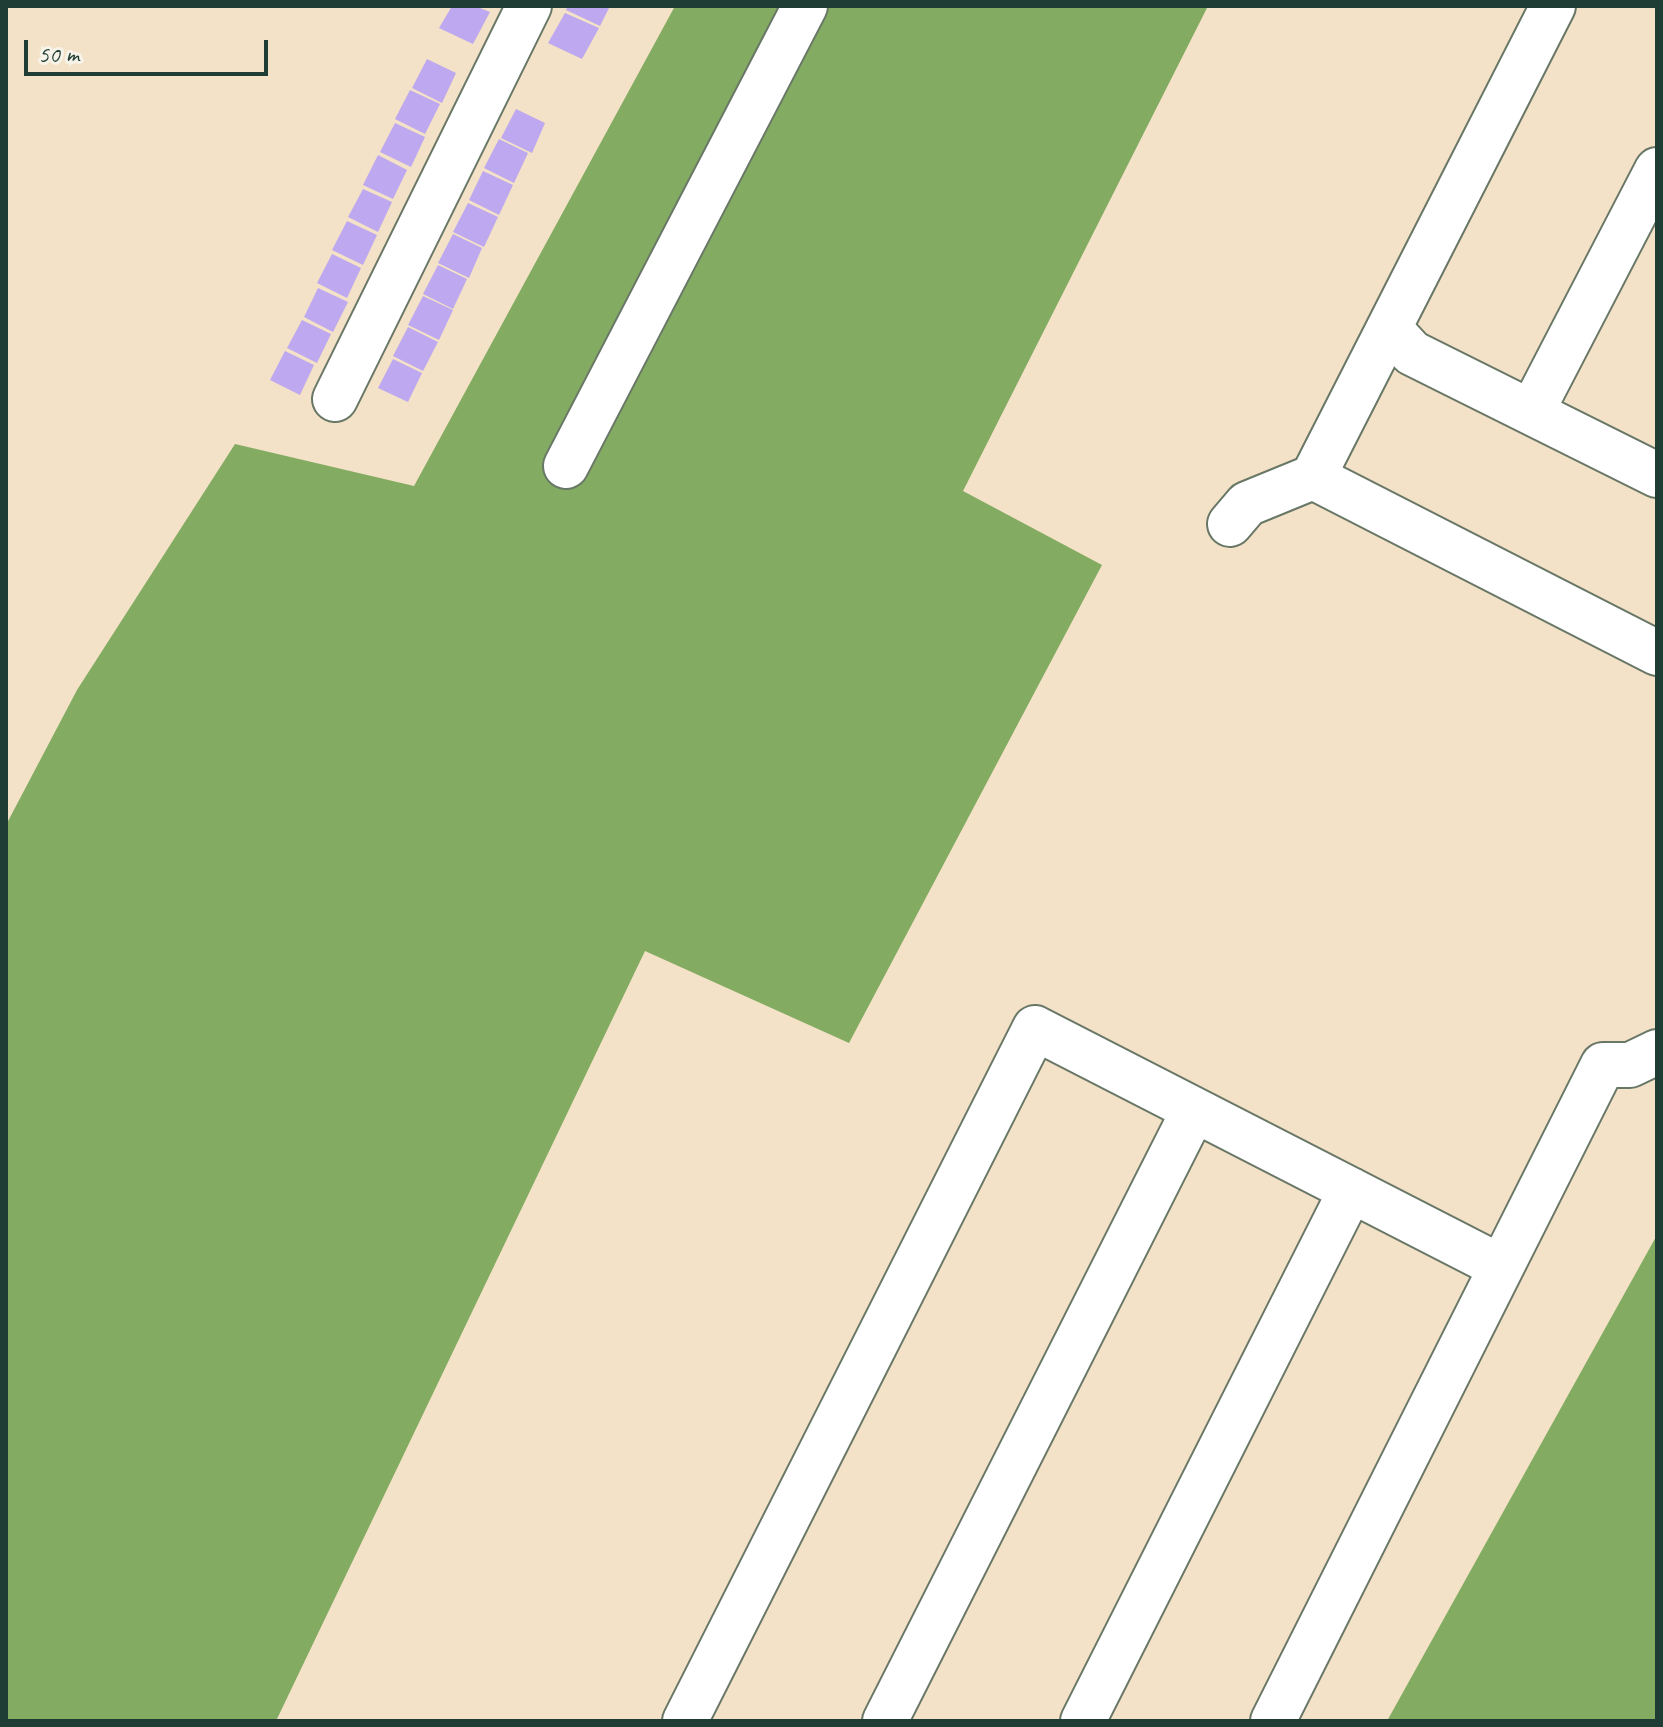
<!DOCTYPE html>
<style>
body{margin:0}
#map{position:relative;width:1663px;height:1727px;overflow:hidden;background:#f3e2c7;font-family:Caveat,sans-serif}
canvas{display:block}
.frame{position:absolute;inset:0;border:8px solid #1f3d34;pointer-events:none}
.scale{position:absolute;left:24px;top:40px;width:244px;height:36px;box-sizing:border-box;border:4px solid #1f3d34;border-top:0;padding-left:10px;font-size:24px;line-height:28px;white-space:nowrap;color:#1f3d34;-webkit-text-stroke:6px #f7f3e8;paint-order:stroke}
</style>
<div id="map">
<canvas width="1663" height="1727"></canvas>
<div class="frame"></div>
<div class="scale">50 m</div>
</div>
<script>
const g = document.querySelector('canvas').getContext('2d');
g.lineJoin = 'round';
function fill(path, color) { g.fillStyle = color; g.fill(path, 'evenodd'); }
const shape = rows => new Path2D(rows.map(r => 'M' + r).join(''));
function trace(path, color, width, dash) { g.strokeStyle = color; g.lineWidth = width; g.lineCap = dash ? 'butt' : 'round'; g.setLineDash(dash || []); g.stroke(path); }
const forest = shape([
 [675,6,1208,6,963,491,1102,565,849,1043,645,951,276,1721,6,1721,6,825,77,690,235,444,414,486],
 [1657,1235,1657,1721,1387,1721]
]);
const building = shape([
 [452,6,475,6,490,12,473,44,439,28],
 [568,6,610,6,600,26,566,10],
 [565,13,599,28,582,59,548,43],
 [427,59,456,73,442,103,412,88],
 [410,90,440,104,425,134,395,119],
 [516,109,545,123,532,153,501,138],
 [395,123,425,137,411,167,380,152],
 [499,139,528,153,514,183,484,168],
 [378,155,407,170,393,199,363,185],
 [483,171,513,185,499,215,469,200],
 [363,189,392,202,378,232,348,217],
 [468,203,498,217,484,247,453,232],
 [347,221,377,235,363,265,332,250],
 [453,234,482,248,469,278,438,263],
 [332,254,361,268,347,298,317,283],
 [438,265,467,279,453,309,423,294],
 [318,288,348,302,333,332,304,317],
 [423,296,453,310,439,340,408,325],
 [302,320,331,334,317,363,287,348],
 [408,327,438,342,423,371,393,356],
 [285,351,314,365,300,395,270,380],
 [393,359,422,373,408,402,378,388]
]);
const minor = shape([
 [1389,328,1412,353,1657,475],
 [335,399,529,6],
 [1532,411,1657,170],
 [566,466,805,6],
 [1313,477,1657,653],
 [1230,524,1247,504,1313,477,1553,6],
 [685,1721,1035,1028,1501,1267],
 [885,1721,1194,1110],
 [1083,1721,1351,1190],
 [1273,1721,1603,1065,1630,1065,1657,1052]
]);
fill(forest, '#83ab62');
fill(building, '#bea8ef');
trace(minor, '#697767', 48);
trace(minor, '#fff', 44);
</script>
